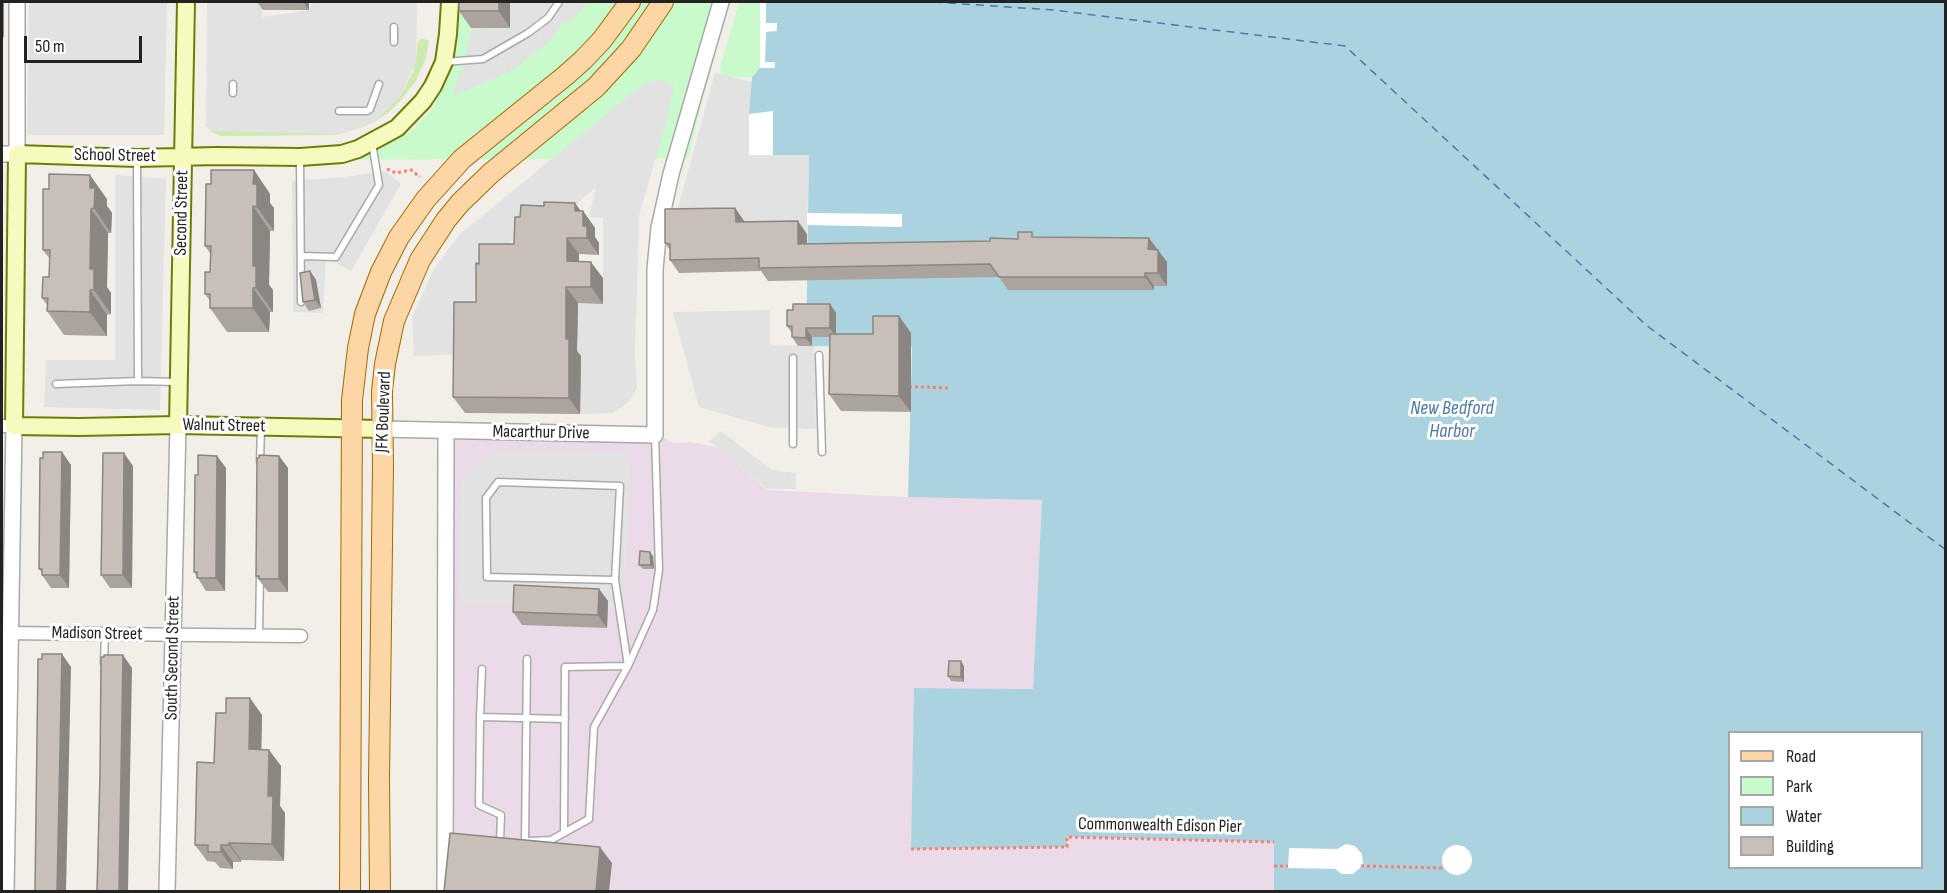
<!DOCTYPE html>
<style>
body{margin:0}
#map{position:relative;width:1947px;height:893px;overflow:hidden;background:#f2efe9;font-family:"Sofia Sans Condensed",sans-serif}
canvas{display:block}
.frame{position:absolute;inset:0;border:3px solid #222;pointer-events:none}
.legend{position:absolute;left:1728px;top:731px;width:195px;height:138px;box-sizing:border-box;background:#fff;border:2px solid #a7a7a7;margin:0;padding:8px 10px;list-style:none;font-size:18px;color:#222}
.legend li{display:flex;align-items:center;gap:12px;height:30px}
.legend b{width:30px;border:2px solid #a7a7a7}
.scale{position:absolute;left:24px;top:36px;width:118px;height:27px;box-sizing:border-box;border:3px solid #222;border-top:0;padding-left:8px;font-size:18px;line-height:21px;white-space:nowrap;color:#222;-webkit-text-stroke:4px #fff;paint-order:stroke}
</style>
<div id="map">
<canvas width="1947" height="893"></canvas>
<div class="frame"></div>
<ul class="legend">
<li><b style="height:8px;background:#fcd6a4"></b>Road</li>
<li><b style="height:16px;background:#c8facc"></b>Park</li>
<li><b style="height:16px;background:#aad3df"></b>Water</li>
<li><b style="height:16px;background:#c7bfb8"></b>Building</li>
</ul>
<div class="scale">50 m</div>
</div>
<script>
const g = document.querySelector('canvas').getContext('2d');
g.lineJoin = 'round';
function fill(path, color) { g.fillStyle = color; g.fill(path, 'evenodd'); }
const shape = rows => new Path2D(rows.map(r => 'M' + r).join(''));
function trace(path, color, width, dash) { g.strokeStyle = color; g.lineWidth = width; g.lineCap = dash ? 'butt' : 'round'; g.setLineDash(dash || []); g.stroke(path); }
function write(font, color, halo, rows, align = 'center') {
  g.font = font + ' "Sofia Sans Condensed",sans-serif'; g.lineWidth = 6; g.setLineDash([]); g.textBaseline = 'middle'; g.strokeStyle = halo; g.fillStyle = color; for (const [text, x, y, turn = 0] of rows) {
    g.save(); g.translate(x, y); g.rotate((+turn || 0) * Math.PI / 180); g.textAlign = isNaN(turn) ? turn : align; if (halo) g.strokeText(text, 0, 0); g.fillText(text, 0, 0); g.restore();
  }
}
const industrial = shape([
 [446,431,655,435,675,443,691,442,717,447,767,490,907,497,1313,441,1042,509,1033,689,915,688,1067,846,1067,837,1274,842,1274,891,445,892]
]);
const grass = shape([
 [420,39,429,40,426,58,416,81,402,99,388,113,376,121,360,128,335,135,220,136,211,131,206,125,207,91,399,98,414,70,402,63,416,62,417,44]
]);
const park = shape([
 [457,2,730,2,711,60,689,158,342,160,410,132,432,109,450,72,457,27],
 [739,2,760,2,760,68,752,77,727,77,721,74,720,68]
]);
const parking = shape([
 [29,2,167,2,164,135,27,135],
 [207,2,262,2,262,17,309,10,313,2,417,2,416,62,399,98,376,121,341,134,211,131,206,122],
 [510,2,587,2,574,18,560,26,551,40,513,70,480,85,452,95,463,66,472,29,510,27],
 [715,73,752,82,750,155,809,155,807,234,745,235,744,221,674,222],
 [658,79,674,86,666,123,639,216,635,352,637,388,629,402,613,413,580,414,580,353,577,352,578,303,603,303,603,218,589,217,596,187,566,213,492,252,466,319,463,354,414,356,412,318,434,269,459,235,643,84],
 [386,171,401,184,351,271,326,257,323,313,293,312,292,181,346,177],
 [115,175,166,179,160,410,44,407,46,360,115,360],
 [770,310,770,345,814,346,816,429,769,427,699,407,673,312],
 [721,431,772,470,796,473,796,489,767,489,709,441],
 [494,451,630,452,625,608,459,604,461,476]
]);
const water = shape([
 [760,2,1945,2,1945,891,1274,892,1274,842,1067,837,1067,847,911,849,914,688,1033,689,1042,500,908,497,912,347,806,346,809,155,750,155,749,114,752,77,760,68],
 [1730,732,1922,732,1922,868,1730,868]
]);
const pier = shape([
 [760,2,766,2,766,23,777,23,777,31,766,32,765,62,775,62,775,68,760,68],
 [773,111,773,155,749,155,749,114],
 [807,213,902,214,902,227,807,225],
 [1346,844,1355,846,1362,854,1363,863,1360,868,1353,874,1342,874,1335,869,1288,868,1289,848,1337,849],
 '1442 860a15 15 0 1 1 30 0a15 15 0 1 1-30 0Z'
]);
const ferry = shape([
 [934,2,1053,10,1345,46,1646,325,1946,550]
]);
const path = shape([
 [387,169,396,173,411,170,420,177],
 [909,387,923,387],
 [921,387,948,388],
 [911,849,1067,847,1067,837,1274,842],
 [1274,866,1288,866],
 [1361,866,1444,868]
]);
const service = shape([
 [394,27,394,42],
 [444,62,483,59,528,33,548,18,559,2],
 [233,93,233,84],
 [339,111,367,111,370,109,379,84],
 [300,157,301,302],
 [302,256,336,257,379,185,372,143],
 [819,355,822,452],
 [793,358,793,444],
 [138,381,177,382],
 [56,384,138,381,137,158],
 [260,461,261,427],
 [615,580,487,577,486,498,498,482,620,486,615,580,628,666],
 [259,635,260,574],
 [104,663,105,634],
 [480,717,482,669],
 [564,833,565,667,628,666],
 [500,841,501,815,479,805,480,717,565,719],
 [525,841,527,659],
 [529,841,551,840,589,819,594,727,628,666,653,610,659,570,655,435]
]);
const minor = shape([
 [2,426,14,426],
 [2,633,301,636]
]);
const tertiary = shape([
 [2,154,17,154,17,2],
 [382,429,655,435,655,269,659,228,671,174,721,2],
 [6,892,14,426],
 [167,892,178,425],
 [445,892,446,431]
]);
const secondary = shape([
 [178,425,186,2],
 [382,429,178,425,79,427,14,426,17,154,137,158,216,156,300,157,342,154,358,149,397,128,423,101,433,86,444,62,448,34,450,2]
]);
const primary = shape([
 [350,892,352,400,358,348,365,314,381,272,399,237,426,199,462,159,565,76,583,60,602,40,630,2],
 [380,892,379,780,383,466,382,391,385,364,394,321,420,260,446,220,460,203,491,173,596,87,631,49,663,2]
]);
const wall = shape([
 [257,2,309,2,309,10,263,10],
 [459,2,510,2,510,28,471,28,459,11],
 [254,170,270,194,270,203,274,208,274,231,270,231,269,285,273,290,273,312,270,312,269,332,227,332,210,308,210,301,205,294,210,272,210,253,205,246,211,184],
 [49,189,107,199,107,206,112,213,111,233,108,233,107,287,111,293,111,314,107,315,107,336,64,335,47,311,47,305,42,298,49,277,49,258,43,250],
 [735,208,744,221,744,222,807,234,807,244,990,241,1036,237,1158,250,1167,262,1167,286,1154,286,1154,290,1008,290,999,277,768,281,761,271,679,273,670,260,670,250,665,243],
 [581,211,583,211,595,228,595,237,599,243,599,255,579,254,579,262,603,278,603,304,578,303,577,351,581,356,580,414,465,413,453,397,476,302,479,264,514,244,520,217],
 [310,271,316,280,321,308,309,311,303,302],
 [830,304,836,313,836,334,873,334,911,333,911,412,841,411,829,394,830,337,812,337,812,346,798,346,792,337,792,333,787,326,793,310],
 [62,452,71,465,69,588,51,588,42,575,42,573,39,569,43,458],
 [217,456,226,468,225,591,206,591,194,572,198,475],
 [279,456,288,468,288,592,268,592,256,576],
 [133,466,132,588,110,588,101,575],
 [653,556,654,569,643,569,639,565],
 [599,589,608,601,607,628,522,625,513,612],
 [964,666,964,682,951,681,948,676],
 [262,715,261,749,269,750,281,766,280,806,285,813,284,861,241,860,241,862,233,862,233,869,220,868,215,862,207,861,195,845,214,763]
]);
const shadedWall = shape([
 [2,2,4,2,4,38,2,34],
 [303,2,309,2,309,10],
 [499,2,510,2,510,28,499,11],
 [254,170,270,194,270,203,274,208,274,231,257,207,253,184],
 [90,175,107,199,107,206,112,213,111,233,94,208,90,188],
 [575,203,583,214,583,211,595,228,595,237,599,243,599,255,587,238,583,226,575,211],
 [253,206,270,231,269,285,273,290,273,312,256,288,253,266],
 [735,208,744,221,745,235,736,222],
 [91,209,108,233,107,287,111,293,111,314,94,290,90,269],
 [798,221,807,234,807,257,798,244],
 [567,238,579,254,579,278,567,261],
 [1149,238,1158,250,1148,249],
 [1158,250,1167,262,1167,286,1158,273],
 [591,262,603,278,603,304,591,287],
 [310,271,316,280,321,308,315,300],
 [1145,273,1154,286,1154,290,1145,277],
 [566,287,578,303,577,351,581,356,580,414,569,398,566,339],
 [253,288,270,312,269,332,253,308],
 [90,290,107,315,107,336,90,312],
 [830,304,836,313,836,337,830,328],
 [899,316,911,333,911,412,899,396],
 [806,328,812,337,812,346,806,338],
 [62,452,71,465,69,588,60,575],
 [124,453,133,466,132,588,123,575],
 [217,456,226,468,225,591,216,578],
 [279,456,288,468,288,592,279,579],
 [650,552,653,556,654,569,651,565],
 [599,589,608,601,607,628,598,615],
 [62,654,71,667,66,891,57,891],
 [123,655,132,668,128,891,119,891],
 [961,661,964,666,964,682,961,677],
 [250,698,262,715,261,766,249,749],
 [269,750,281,766,280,806,285,813,284,861,272,844,268,796],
 [229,843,241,860,241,862,229,845],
 [221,845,233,862,233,869,221,852],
 [600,847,612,863,609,891,596,891]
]);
const building = shape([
 [459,2,499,2,499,11,459,11,459,2],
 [211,170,254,170,253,184,257,184,257,207,253,206,253,266,256,266,256,288,253,288,253,308,210,308,210,294,205,294,205,272,210,272,211,246,205,246,206,184,211,184,211,170],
 [49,174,90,175,90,188,95,188,94,208,91,209,90,269,94,269,94,290,90,290,90,312,47,311,48,298,42,298,43,277,49,277,50,250,43,250,43,189,49,189,49,174],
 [544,202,575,203,575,211,583,211,583,226,587,226,587,238,567,238,567,261,591,262,591,287,566,287,566,339,569,339,569,398,453,397,454,302,476,302,476,263,479,264,479,244,514,244,515,217,520,217,521,205,544,206,544,202],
 [735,208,736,222,798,221,798,244,990,241,990,238,1018,239,1018,232,1032,232,1032,237,1149,238,1148,249,1158,250,1158,273,1145,273,1145,277,999,277,990,264,759,268,759,258,670,260,670,244,665,243,665,209,735,208],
 [310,271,315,300,303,302,300,273,310,271],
 [793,304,830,304,830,328,806,328,806,338,792,337,792,326,787,326,787,310,793,310,793,304],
 [873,316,899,316,899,396,829,394,830,334,873,334,873,316],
 [43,452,62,452,60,575,42,575,42,569,39,569,40,458,43,458,43,452],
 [103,453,124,453,123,575,101,575,103,453],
 [198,455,217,456,216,578,197,578,197,572,194,572,195,475,198,475,198,455],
 [259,455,279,456,279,579,259,579,259,576,256,576,257,458,259,458,259,455],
 [640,551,650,552,651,565,639,565,640,551],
 [514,585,599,589,598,615,513,612,514,585],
 [42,654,62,654,57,891,35,891,38,659,42,659,42,654],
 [104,655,123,655,119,891,97,891,100,774,101,657,104,657,104,655],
 [949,661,961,661,961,677,948,676,949,661],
 [226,698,250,698,249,749,269,750,268,796,273,796,272,844,229,843,229,845,221,845,221,852,208,852,208,845,195,845,197,762,214,763,216,713,226,713,226,698],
 [450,833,600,847,596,891,444,891,450,833]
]);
const streetNames = [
 ["School Street",115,156,1],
 ["Second Street",182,213,-89],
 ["JFK Boulevard",384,412,-88],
 ["Walnut Street",224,426,1],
 ["Macarthur Drive",541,433,1],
 ["Madison Street",97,634,1],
 ["South Second Street",173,658,-89],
 ["Commonwealth Edison Pier",1160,826,1]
];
const waterNames = [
 ["New Bedford",1452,409],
 ["Harbor",1452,432]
];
fill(industrial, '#ebdbe8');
fill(grass, '#cdebb0');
fill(park, '#c8facc');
fill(parking, '#e2e2e2');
fill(water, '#aad3df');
fill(pier, '#fff');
trace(ferry, '#4a7aab', 1.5, [8, 6]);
trace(service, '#a9a9a9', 9);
trace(minor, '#a9a9a9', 15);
trace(tertiary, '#a9a9a9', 18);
trace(secondary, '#707d05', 20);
trace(primary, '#a06b00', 22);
trace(path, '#fa8072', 3, [3, 3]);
trace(service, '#fff', 6);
trace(minor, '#fff', 12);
trace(tertiary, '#fff', 15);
trace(secondary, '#f7fabf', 16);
trace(primary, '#fcd6a4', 20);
fill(wall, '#aba49e');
fill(shadedWall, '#8b8681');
fill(building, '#c7bfb8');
trace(building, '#8b8681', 1.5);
write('18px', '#222', '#fff', streetNames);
write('italic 20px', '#4a7aab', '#fff', waterNames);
</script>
